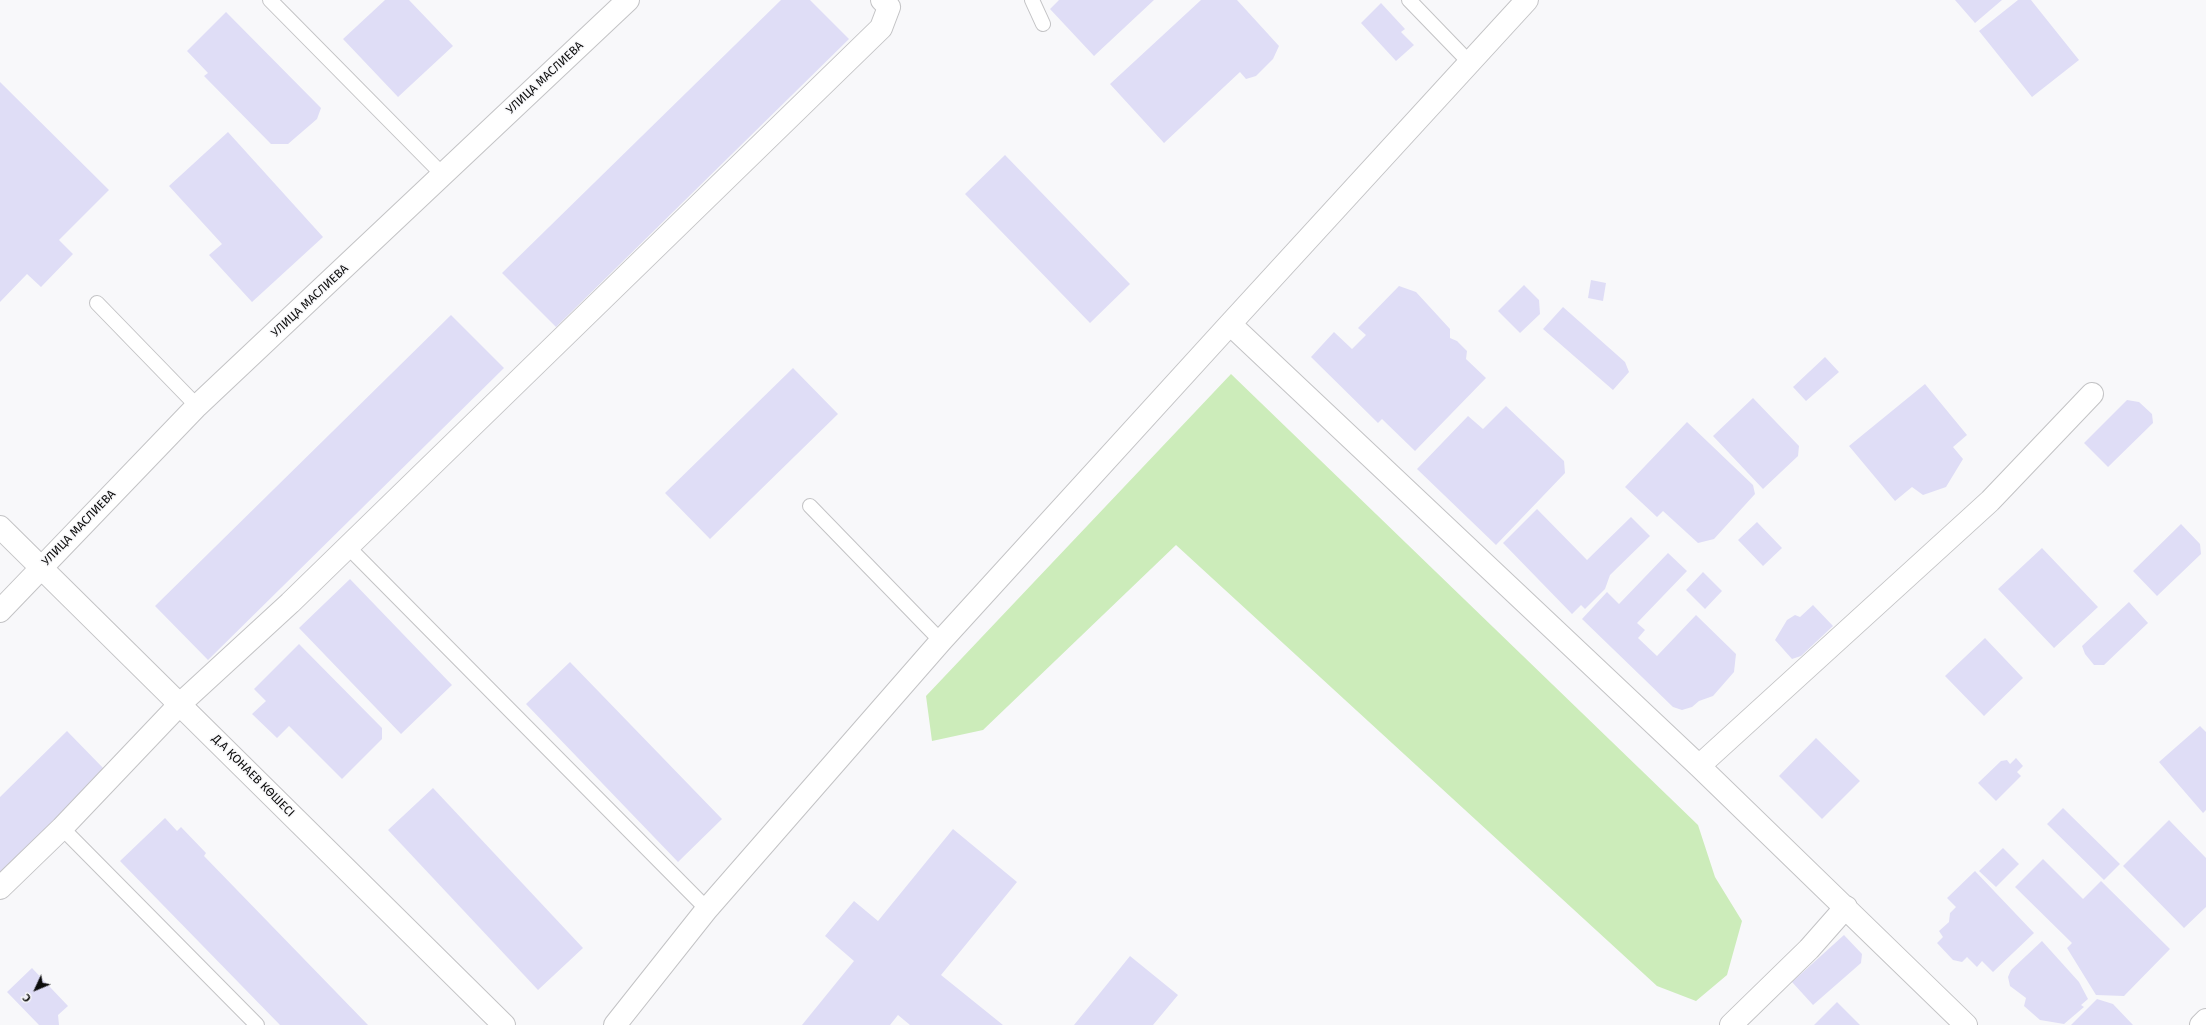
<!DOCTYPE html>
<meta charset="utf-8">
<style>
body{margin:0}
#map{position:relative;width:2206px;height:1025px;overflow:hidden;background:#f8f8fa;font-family:"Fira Sans",sans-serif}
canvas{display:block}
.north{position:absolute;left:16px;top:969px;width:40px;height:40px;-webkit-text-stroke:3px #f8f8fa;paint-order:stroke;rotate:226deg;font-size:11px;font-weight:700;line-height:16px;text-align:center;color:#0c0c0c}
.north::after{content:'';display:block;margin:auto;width:14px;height:18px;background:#0c0c0c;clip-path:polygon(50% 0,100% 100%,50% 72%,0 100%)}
</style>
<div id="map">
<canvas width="2206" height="1025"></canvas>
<div class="north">С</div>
</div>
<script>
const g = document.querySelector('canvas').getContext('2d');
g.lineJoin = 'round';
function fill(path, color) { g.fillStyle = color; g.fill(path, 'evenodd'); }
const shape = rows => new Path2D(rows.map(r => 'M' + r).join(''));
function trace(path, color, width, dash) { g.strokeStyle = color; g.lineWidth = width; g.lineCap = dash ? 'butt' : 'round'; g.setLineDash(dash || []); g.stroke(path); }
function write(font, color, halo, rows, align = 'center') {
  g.font = font + ' "Fira Sans",sans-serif'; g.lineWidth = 3; g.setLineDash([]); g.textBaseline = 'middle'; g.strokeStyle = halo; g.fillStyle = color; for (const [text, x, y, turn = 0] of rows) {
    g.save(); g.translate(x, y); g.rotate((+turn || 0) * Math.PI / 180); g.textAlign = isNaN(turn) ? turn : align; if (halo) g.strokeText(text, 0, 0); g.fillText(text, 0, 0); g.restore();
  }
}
const green = shape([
 [1231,374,1698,825,1715,877,1742,921,1727,975,1696,1001,1657,986,1176,545,983,730,932,741,926,696]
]);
const building = shape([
 [385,0,409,0,453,46,398,97,343,39],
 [781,0,810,0,849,39,556,327,502,273],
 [1059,0,1154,0,1094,56,1050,9],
 [1201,0,1237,0,1279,46,1273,59,1256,76,1246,79,1240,72,1164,143,1110,84],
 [1955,0,2002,0,1975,23],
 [2018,0,2031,0,2079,60,2032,97,1979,31],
 [1381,3,1405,29,1401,32,1414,45,1396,61,1361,23],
 [226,12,321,108,317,119,288,144,271,144,204,76,208,73,187,51],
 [0,82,109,190,59,240,73,254,41,287,27,274,0,302],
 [228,132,323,237,252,302,209,255,222,244,169,186],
 [1005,155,1130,284,1090,323,965,194],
 [1591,280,1606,283,1603,301,1588,298],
 [1524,285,1539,300,1540,314,1520,333,1498,311],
 [1399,286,1416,292,1450,329,1450,338,1457,341,1467,351,1466,359,1486,378,1415,451,1382,419,1378,423,1311,357,1334,332,1352,349,1366,335,1358,328],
 [1563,307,1625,362,1629,372,1613,390,1543,329],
 [451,315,504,368,208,660,155,606],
 [1825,357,1839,372,1806,401,1793,387],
 [793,368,838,414,710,539,665,493],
 [1925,384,1967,435,1953,447,1963,459,1946,487,1923,495,1912,487,1895,501,1849,446],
 [1753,398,1799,446,1798,456,1763,489,1713,436],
 [2127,400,2139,402,2152,414,2153,423,2108,467,2084,443],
 [1506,406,1564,461,1565,473,1496,545,1417,469,1468,416,1483,429],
 [1687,422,1753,485,1755,494,1714,539,1698,543,1663,511,1657,517,1625,487],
 [1537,509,1587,560,1631,517,1650,536,1610,575,1605,589,1585,609,1581,605,1572,614,1503,543],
 [1757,522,1782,548,1763,566,1738,540],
 [2181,524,2200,544,2201,554,2157,596,2133,571],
 [2042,548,2098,607,2054,648,1998,589],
 [1668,553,1687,571,1637,623,1645,630,1638,638,1657,656,1696,615,1736,654,1734,672,1713,696,1699,701,1692,707,1682,710,1673,707,1582,619,1607,592,1619,604],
 [1703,572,1722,591,1705,609,1686,590],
 [350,579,452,685,401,734,299,628],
 [2129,602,2148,623,2104,665,2094,665,2085,654,2082,646],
 [1813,605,1833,626,1801,656,1792,659,1775,640,1787,620,1795,615,1800,617],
 [1985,638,2023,678,1984,716,1945,676],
 [299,644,382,728,382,739,342,779,289,726,277,738,252,714,266,701,254,689],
 [570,662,722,819,678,862,526,704],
 [2200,726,2206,732,2206,810,2203,813,2159,762],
 [67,731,105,770,0,874,0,797],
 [1816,738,1860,781,1822,819,1779,776],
 [2016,758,2023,766,2017,772,2021,776,1996,801,1978,783,2001,761,2007,760,2010,764],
 [433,788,583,948,538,990,388,830],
 [2063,808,2120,864,2104,880,2047,824],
 [165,818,177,831,181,827,206,853,204,856,368,1025,280,1025,120,861],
 [2169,820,2206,858,2206,907,2184,928,2123,866],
 [953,829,1017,882,941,975,1003,1025,910,1025,898,1015,890,1025,802,1025,854,961,825,936,854,901,878,921],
 [2003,848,2019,864,1996,887,1979,871],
 [2043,859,2083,899,2101,881,2170,949,2124,996,2096,995,2067,948,2072,943,2015,887],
 [1975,871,2034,933,1993,972,1982,961,1977,967,1967,957,1962,962,1953,960,1937,943,1943,937,1939,931,1949,922,1950,913,1956,907,1947,898],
 [1844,935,1862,954,1861,963,1813,1005,1792,982],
 [2042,941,2079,982,2088,999,2081,1005,2084,1007,2064,1024,2040,1020,2024,1006,2026,998,2010,986,2008,977,2011,970],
 [1130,956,1178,995,1153,1025,1074,1025],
 [32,968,68,1006,58,1015,59,1025,39,1025,7,992],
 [2097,999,2113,1004,2133,1025,2071,1025],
 [1837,1002,1860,1025,1814,1025]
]);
const service = shape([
 [270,0,443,175],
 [1032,0,1043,24],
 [1409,0,1469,62],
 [97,303,197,406],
 [810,506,941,641],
 [347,546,707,909],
 [62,828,257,1025]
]);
const minor = shape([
 [1230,324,1527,0],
 [0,527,504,1025],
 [0,611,197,406,628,0],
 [1699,766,1990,501,2092,394],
 [0,888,62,828,180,704,290,603,881,28,889,7,882,0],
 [615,1025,707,909,941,641,1230,324,1699,766,1966,1025],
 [1731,1025,1809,949,1846,907],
 [2201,1025,2206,1020]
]);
const streetNames = [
 ["УЛИЦА МАСЛИЕВА",545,78,-43],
 ["УЛИЦА МАСЛИЕВА",310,301,-43],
 ["УЛИЦА МАСЛИЕВА",79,528,-46],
 ["Д.А ҚОНАЕВ КӨШЕСІ",253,776,45]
];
fill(green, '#ccecba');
fill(building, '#dfddf6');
trace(service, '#c3c3c5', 16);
trace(minor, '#c3c3c5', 24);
trace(service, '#fff', 14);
trace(minor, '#fff', 22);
write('12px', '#0c0c0c', '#f8f8fa', streetNames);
</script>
